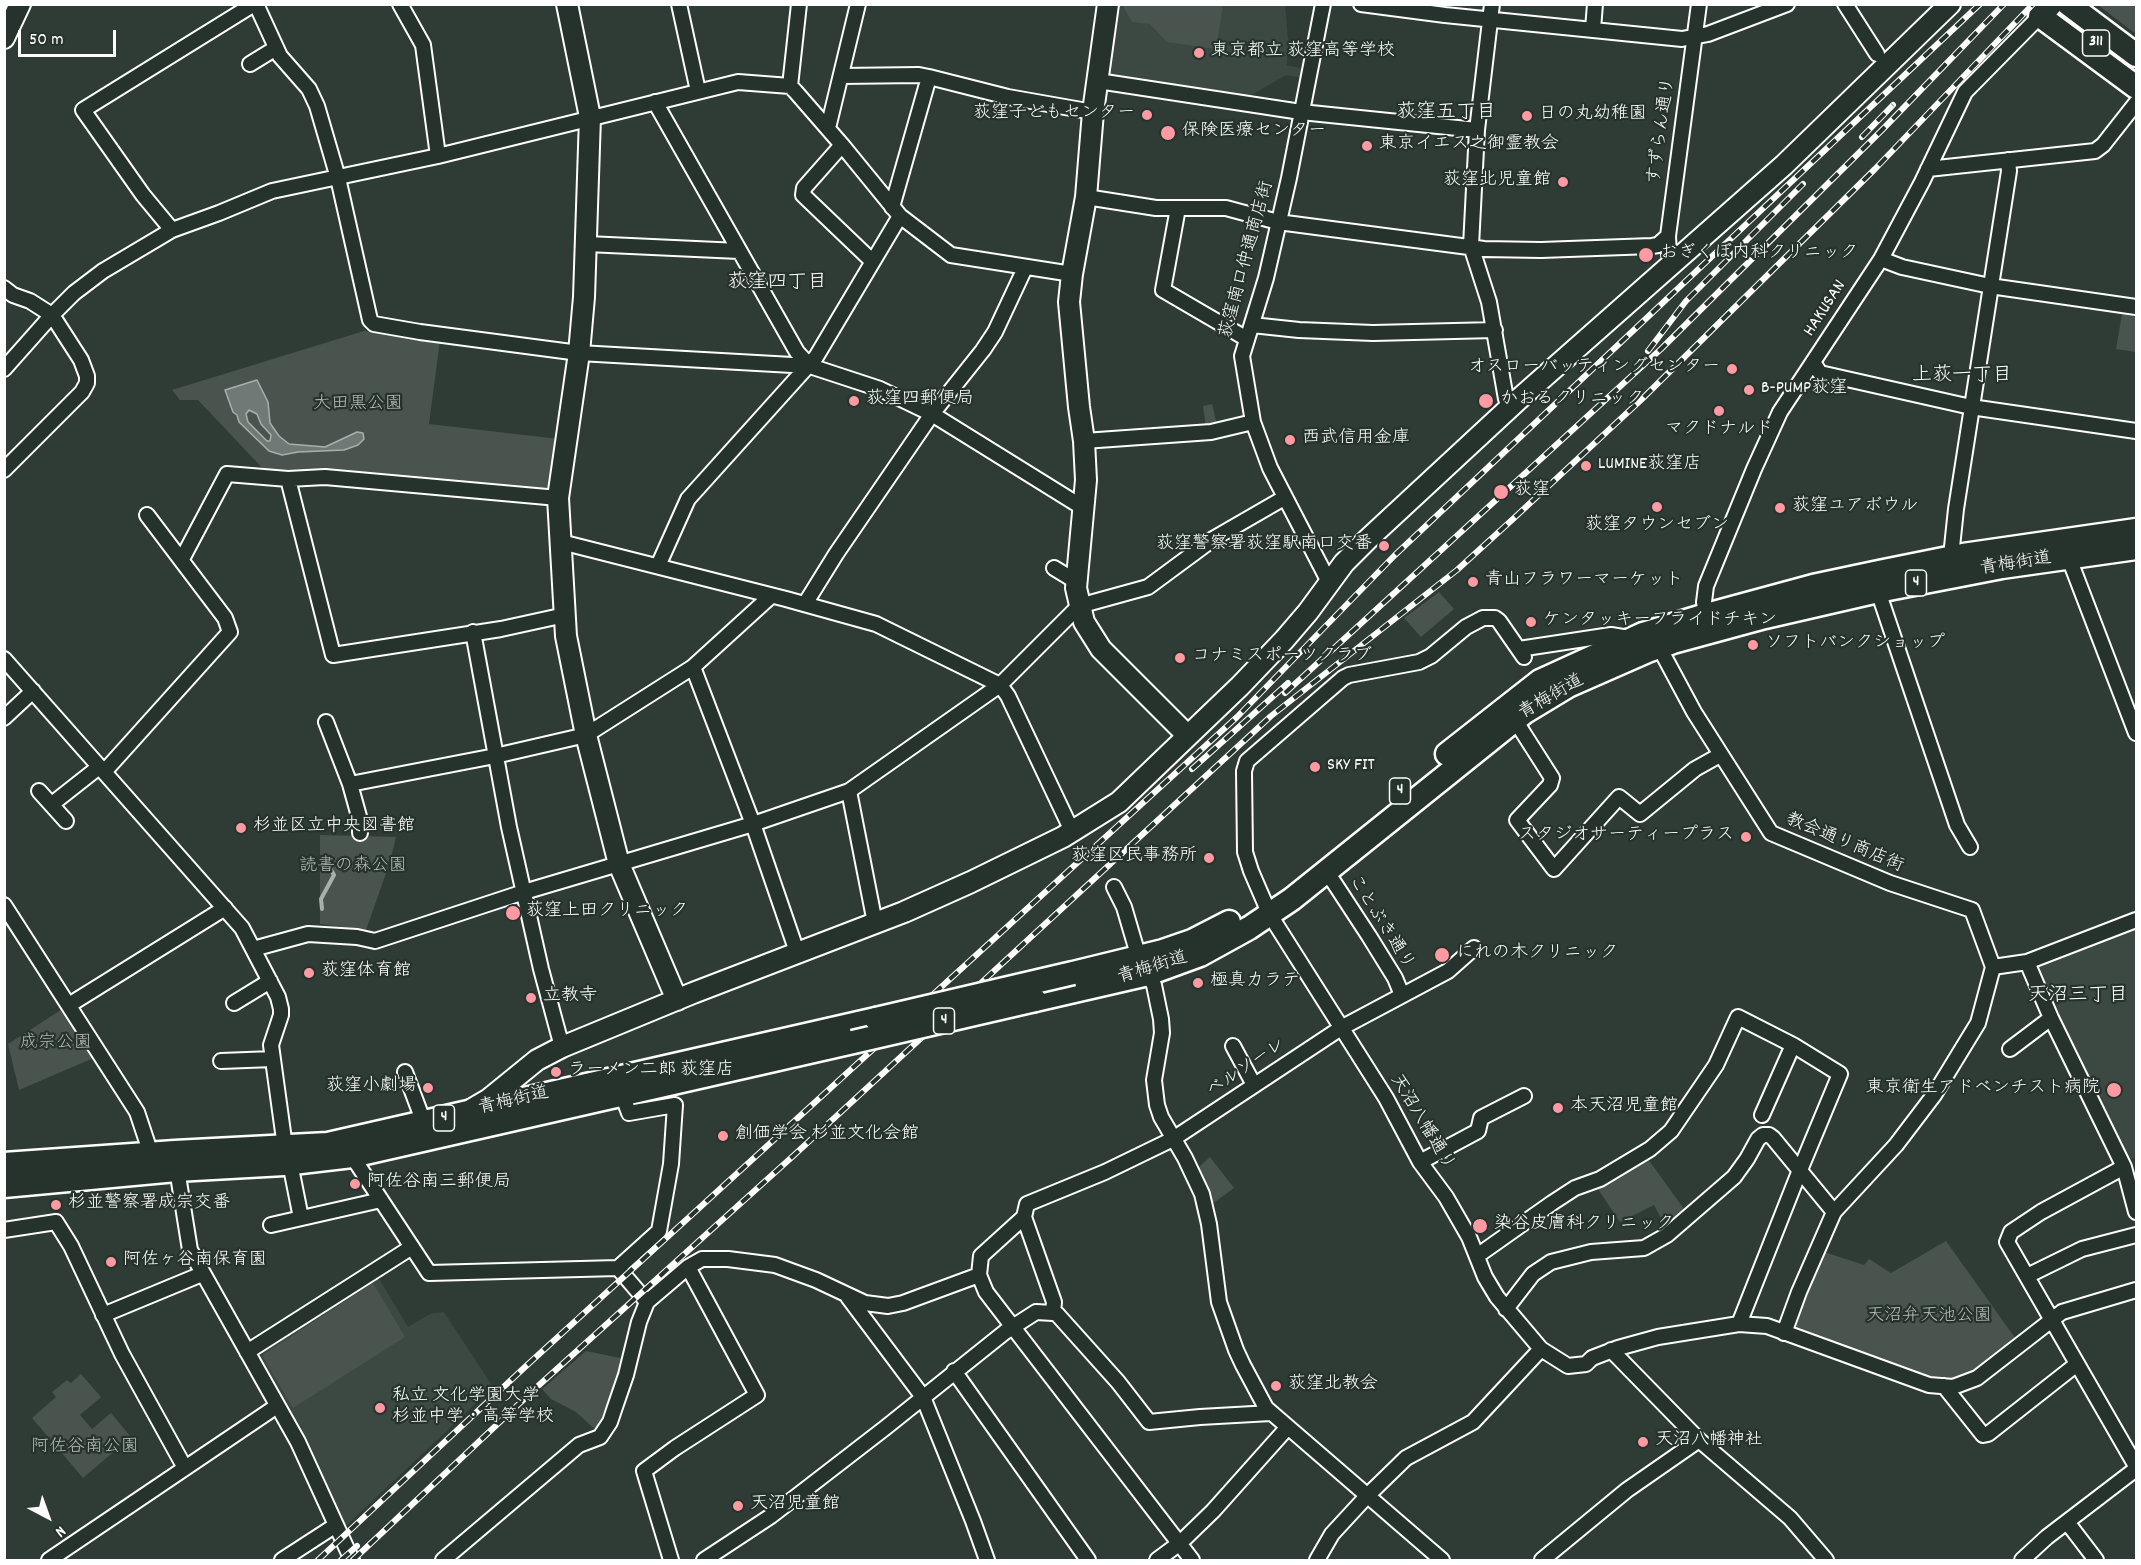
<!DOCTYPE html>
<meta charset="utf-8">
<style>
body{margin:0}
#map{position:relative;width:2141px;height:1565px;overflow:hidden;background:#2f3b35;font-family:Dekko,sans-serif}
canvas{display:block}
.frame{position:absolute;inset:0;border:6px solid #fff;pointer-events:none}
.north{position:absolute;left:18px;top:1487px;width:60px;height:60px;-webkit-text-stroke:4px #26332d;paint-order:stroke;rotate:139deg;font-size:16px;font-weight:700;line-height:24px;text-align:center;color:#fff}
.north::after{content:'';display:block;margin:auto;width:21px;height:27px;background:#fff;clip-path:polygon(50% 0,100% 100%,50% 72%,0 100%)}
.scale{position:absolute;left:18px;top:30px;width:98px;height:27px;box-sizing:border-box;border:3px solid #fff;border-top:0;padding-left:8px;font-size:18px;line-height:21px;white-space:nowrap;color:#fff;-webkit-text-stroke:4px #26332d;paint-order:stroke}
</style>
<div id="map">
<canvas width="2141" height="1565"></canvas>
<div class="frame"></div>
<div class="north">N</div>
<div class="scale">50 m</div>
</div>
<script>
const g = document.querySelector('canvas').getContext('2d');
g.lineJoin = 'round';
function fill(path, color) { g.fillStyle = color; g.fill(path, 'evenodd'); }
const shape = rows => new Path2D(rows.map(r => 'M' + r).join(''));
function trace(path, color, width, dash) { g.strokeStyle = color; g.lineWidth = width; g.lineCap = dash ? 'butt' : 'round'; g.setLineDash(dash || []); g.stroke(path); }
function write(font, color, halo, rows, align = 'center') {
  g.font = font + ' Dekko,"Klee One",sans-serif'; g.lineWidth = 4.5; g.setLineDash([]); g.textBaseline = 'middle'; g.strokeStyle = halo; g.fillStyle = color; for (const [text, x, y, turn = 0] of rows) {
    g.save(); g.translate(x, y); g.rotate((+turn || 0) * Math.PI / 180); g.textAlign = isNaN(turn) ? turn : align; if (halo) g.strokeText(text, 0, 0); g.fillText(text, 0, 0); g.restore();
  }
}
const built = shape([
 [1285,4,1288,40,1287,65,1304,69,1302,78,1286,75,1248,97,1113,77,1107,69,1119,5],
 [2136,924,2136,1158,2125,1159,2057,1022,2034,964],
 [1485,1219,1490,1229,1476,1235,1471,1224],
 [378,1277,408,1327,430,1314,444,1312,493,1387,345,1527,301,1429,260,1357,262,1353]
]);
const green = shape([
 [1124,5,1223,5,1216,49,1167,42,1150,24,1132,22,1124,8],
 [2098,5,2136,5,2136,34],
 [2122,314,2136,317,2136,352,2116,349],
 [364,331,440,340,429,424,559,439,551,486,547,491,289,472,268,474,198,400,180,400,172,390],
 [1212,404,1217,425,1206,428,1203,406],
 [1439,592,1454,609,1421,637,1404,618],
 [320,835,396,837,390,862,366,930,320,924],
 [64,1008,96,1057,19,1090,8,1044],
 [1210,1157,1234,1188,1212,1204,1198,1168],
 [1648,1159,1684,1209,1665,1226,1654,1205,1620,1222,1596,1186],
 [1946,1241,2018,1342,1994,1361,1966,1377,1945,1383,1926,1382,1883,1361,1826,1343,1792,1330,1798,1307,1821,1251,1864,1265,1869,1259,1891,1273],
 [373,1283,405,1337,293,1408,263,1357,264,1354],
 [586,1351,625,1359,607,1419,599,1433,576,1412,551,1399,542,1389],
 [81,1374,101,1397,80,1415,92,1429,111,1413,131,1437,83,1478,32,1418,56,1397,52,1392,67,1380,71,1383]
]);
const water = shape([
 [257,380,268,402,270,423,279,436,289,444,325,447,357,432,363,433,364,439,358,445,344,450,298,452,282,455,269,451,239,422,237,415,233,412,225,390,257,380],
 [249,410,257,414,261,424,271,435,270,441,267,441,248,422,246,414,249,410]
]);
const stream = shape([
 [322,909,321,899,334,875,325,859]
]);
const street = shape([
 [256,4,280,56,309,89,317,106,338,178,370,320,374,324,420,332,579,353,810,366,880,389,932,414,1085,509],
 [400,4,423,45,438,156],
 [679,4,698,91],
 [1323,4,1289,178,1266,278,1242,356,1253,422,1270,468,1329,582],
 [1361,4,1445,15,1682,39,1708,34,1787,4],
 [1492,4,1477,130,1471,246,1489,302,1506,399,1519,399],
 [1845,4,1877,54],
 [1593,29,1595,4],
 [250,64,276,48],
 [841,76,919,75,929,77],
 [1098,81,1301,112,1477,130],
 [790,86,799,4],
 [655,102,797,352,810,366],
 [828,128,858,4],
 [842,145,804,188,803,195,872,261],
 [1928,169,2095,151,2103,145,2136,103],
 [1086,197,1156,208,1226,208,1278,222,1484,249,1541,250,1652,246,1658,245,1668,236],
 [892,207,929,77,1008,97,1093,112],
 [1178,208,1163,290,1247,339],
 [172,230,143,195,83,110,254,4],
 [587,244,739,251],
 [1881,259,1902,267,1990,286,2136,307],
 [1674,261,1669,255,1668,236,1699,4],
 [4,288,13,295,30,301,52,315,81,360,87,376,87,383,82,392,4,470],
 [1252,325,1299,330,1373,333,1495,330],
 [1813,362,1820,373,1971,407,2136,431],
 [4,369,52,315,74,293,103,271,172,230,219,213,272,191,438,156,738,82,790,86,795,91,842,145,900,216,951,255,1072,274],
 [1084,441,1211,432,1253,422],
 [288,479,333,655,501,629,565,615],
 [561,542,786,599,876,624,1000,685,1008,696,1072,831],
 [2067,553,2136,733],
 [1963,555,1956,553,1952,547,1956,509,2009,171,2008,160],
 [182,559,227,474,288,479,325,477,558,498],
 [658,566,688,499,816,357,900,216],
 [1054,568,1077,582],
 [1878,591,1957,825,1970,847],
 [805,604,836,554,932,414,983,350,995,332,1025,268],
 [1706,615,1704,602,1706,586,1754,469,1780,412,1881,259,1922,182,1965,92,2040,16],
 [473,632,509,827,541,969,562,1047],
 [1658,641,1665,658,1694,712,1771,833,1890,883,1972,910,1993,967],
 [1519,649,1611,635,1629,638],
 [1524,657,1499,621,1495,618,1483,618,1466,627,1431,656,1419,662,1349,675,1343,678,1247,761,1244,771,1245,852,1251,871,1270,915,1386,1098,1420,1162,1446,1197,1469,1237,1485,1277,1497,1297,1541,1349,1568,1366,1586,1364,1592,1358,1618,1348,1658,1337,1739,1324,1767,1326,1929,1385,1953,1387,1977,1378,2062,1312,2136,1290],
 [4,659,242,928,278,997,281,1009,281,1015,271,1045,285,1147],
 [693,667,753,824,797,952],
 [4,718,33,691],
 [1515,720,1552,778,1550,785,1517,820,1554,869,1619,797,1640,814,1695,769,1720,755],
 [326,722,350,784,360,820,360,833],
 [104,772,230,632,225,618,147,515],
 [350,784,495,756,586,735,693,667,771,596],
 [39,791,66,821],
 [849,791,875,923],
 [52,804,99,767],
 [1324,873,1333,881,1369,936,1395,978,1402,995],
 [1114,887,1124,907,1139,958],
 [4,905,137,1112,151,1154],
 [253,949,308,934,357,937,375,941,524,892,753,824,849,791,1000,685,1079,606,1148,587,1213,539,1284,498],
 [2027,962,2051,1018,2124,1167,2136,1212],
 [1993,967,2027,962,2136,920],
 [1148,974,1154,985,1161,1019,1162,1033,1154,1080,1157,1105,1161,1117,1185,1158,1202,1194,1209,1224,1219,1302,1236,1350,1243,1365,1266,1408,1442,1560],
 [234,1003,270,981],
 [69,1005,225,908],
 [1233,1046,1254,1085],
 [2010,1049,2051,1018],
 [221,1061,273,1059],
 [405,1072,424,1123],
 [1762,1115,1793,1045],
 [352,1156,429,1273,618,1268,659,1231,671,1164,675,1105,629,1113,622,1094],
 [1420,1162,1478,1131,1481,1118,1524,1096],
 [176,1163,190,1250,298,1442,352,1560],
 [290,1163,301,1218],
 [2124,1167,2041,1212,2011,1232,2007,1242,2136,1466],
 [1024,1217,981,1256,979,1275,986,1292,1192,1560],
 [271,1225,381,1200],
 [4,1230,56,1222,71,1246,122,1354,185,1468],
 [1477,1256,1552,1203,1575,1188,1600,1179,1650,1149,1671,1131,1716,1065,1738,1017,1793,1045,1840,1074,1800,1170,1739,1324],
 [618,1268,647,1302],
 [2027,1276,2082,1249,2136,1235],
 [848,1297,923,1397,973,1521,987,1560],
 [1506,1309,1533,1274,1551,1262,1591,1252,1644,1248,1667,1235,1734,1177,1747,1159,1758,1139,1763,1135,1769,1135,1773,1138,1834,1212],
 [103,1315,202,1274],
 [1784,1333,1799,1292,1834,1212,1896,1145,1934,1095,1978,1023,1993,967],
 [1611,1350,1699,1440,1790,1518,1826,1560],
 [247,1352,412,1247],
 [954,1371,1088,1560],
 [1944,1386,1983,1435,1988,1434,2077,1364],
 [1271,1413,1200,1417,1149,1422,1118,1382,1057,1314,1053,1313,1054,1302,1024,1217,1027,1204,1105,1172,1173,1139,1341,1028,1448,971,1474,948],
 [2067,1522,2096,1560],
 [49,1560,277,1406],
 [282,1560,336,1525],
 [443,1560,579,1445,600,1437,610,1422,614,1410,626,1375,639,1322,647,1302,688,1267,702,1259,728,1259,775,1265,816,1280,865,1303,888,1306,903,1303,979,1275],
 [671,1560,644,1471,675,1448,757,1395,688,1267],
 [704,1560,771,1516,885,1428,1005,1332,1036,1312,1053,1313],
 [1157,1560,1180,1543,1213,1511,1288,1427],
 [1317,1560,1332,1534,1368,1495,1406,1458,1473,1422,1541,1349],
 [1542,1560,1627,1490,1699,1440],
 [2022,1560,2047,1537,2136,1469]
]);
const secondary = shape([
 [567,4,590,117,584,297,579,353,558,498,566,636,586,735,619,864,677,1000],
 [1108,4,1093,112,1086,197,1072,274,1069,302,1079,407,1084,441,1086,480,1076,588,1084,622,1101,649,1188,736],
 [4,38,20,4],
 [472,1109,489,1099,537,1060,562,1047,693,993,904,912,971,882,1063,837,1119,802,1240,686,1284,640,1308,612,1344,563,1368,539,1519,399,1784,165,1950,4]
]);
const primary = shape([
 [2051,4,2040,16,2136,87],
 [2068,4,2136,55],
 [1447,754,1540,681,1643,634,1706,615,1813,586,1879,572,1963,555,2136,530],
 [1073,973,1163,951,1192,941,1229,922],
 [1035,1000,1148,974,1200,955,1249,928,1292,899,1525,712,1568,686,1650,650,1673,642,1765,617,1878,591,2002,567,2136,548],
 [4,1164,175,1152,328,1144,876,1019],
 [4,1186,176,1170,284,1164,352,1156,853,1042]
]);
const rail = shape([
 [1862,137,1893,105],
 [1648,351,1686,301,1803,184],
 [1285,693,1661,349,1883,129,2004,4],
 [1192,769,1288,683],
 [318,1560,525,1367,1237,717,1395,555,1980,4],
 [341,1560,357,1546],
 [353,1560,538,1386,792,1157,1271,716,1457,570,1513,519,1642,399,1875,169,2033,4]
]);
const primaryBridge = shape([
 [876,1019,1073,973],
 [853,1042,1035,1000]
]);
const markers = [
 [1199,53,6,"#ff9aa2"],
 [1147,115,6,"#ff9aa2"],
 [1527,116,6,"#ff9aa2"],
 [1168,133,8,"#ff9aa2"],
 [1367,146,6,"#ff9aa2"],
 [1563,182,6,"#ff9aa2"],
 [1646,255,8,"#ff9aa2"],
 [1732,369,6,"#ff9aa2"],
 [1749,390,6,"#ff9aa2"],
 [854,401,6,"#ff9aa2"],
 [1486,401,8,"#ff9aa2"],
 [1719,411,6,"#ff9aa2"],
 [1290,440,6,"#ff9aa2"],
 [1586,466,6,"#ff9aa2"],
 [1501,492,8,"#ff9aa2"],
 [1657,507,6,"#ff9aa2"],
 [1780,508,6,"#ff9aa2"],
 [1384,546,6,"#ff9aa2"],
 [1473,582,6,"#ff9aa2"],
 [1531,622,6,"#ff9aa2"],
 [1753,645,6,"#ff9aa2"],
 [1180,658,6,"#ff9aa2"],
 [1315,767,6,"#ff9aa2"],
 [241,828,6,"#ff9aa2"],
 [1746,837,6,"#ff9aa2"],
 [1209,858,6,"#ff9aa2"],
 [513,913,8,"#ff9aa2"],
 [1442,955,8,"#ff9aa2"],
 [309,973,6,"#ff9aa2"],
 [1198,983,6,"#ff9aa2"],
 [531,998,6,"#ff9aa2"],
 [556,1072,6,"#ff9aa2"],
 [428,1088,6,"#ff9aa2"],
 [2114,1090,8,"#ff9aa2"],
 [1558,1108,6,"#ff9aa2"],
 [723,1136,6,"#ff9aa2"],
 [355,1184,6,"#ff9aa2"],
 [56,1205,6,"#ff9aa2"],
 [1480,1226,8,"#ff9aa2"],
 [111,1262,6,"#ff9aa2"],
 [1276,1386,6,"#ff9aa2"],
 [380,1408,6,"#ff9aa2"],
 [1643,1442,6,"#ff9aa2"],
 [738,1506,6,"#ff9aa2"]
];
const shields = [
 [2096,43,27],
 [1916,583,21],
 [1400,791,21],
 [944,1021,21],
 [444,1118,21]
];
const shieldNames = [
 ["311",2096,43],
 ["4",1916,583],
 ["4",1400,791],
 ["4",944,1021],
 ["4",444,1118]
];
const poiNames = [
 ["東京都立 荻窪高等学校",1211,53],
 ["荻窪子どもセンター",1135,115,"right"],
 ["日の丸幼稚園",1539,116],
 ["保険医療センター",1182,133],
 ["東京イエス之御霊教会",1379,146],
 ["荻窪北児童館",1551,182,"right"],
 ["おぎくぼ内科クリニック",1660,255],
 ["オスローバッティングセンター",1720,369,"right"],
 ["B-PUMP荻窪",1761,390],
 ["荻窪四郵便局",866,401],
 ["かおるクリニック",1500,401],
 ["マクドナルド",1719,431,"center"],
 ["西武信用金庫",1302,440],
 ["LUMINE荻窪店",1598,466],
 ["荻窪",1514,492],
 ["荻窪ユアボウル",1792,508],
 ["荻窪タウンセブン",1657,527,"center"],
 ["荻窪警察署荻窪駅南口交番",1372,546,"right"],
 ["青山フラワーマーケット",1485,582],
 ["ケンタッキーフライドチキン",1543,622],
 ["ソフトバンクショップ",1765,645],
 ["コナミスポーツクラブ",1192,658],
 ["SKY FIT",1327,767],
 ["杉並区立中央図書館",253,828],
 ["スタジオサーティープラス",1734,837,"right"],
 ["荻窪区民事務所",1197,858,"right"],
 ["荻窪上田クリニック",526,913],
 ["にれの木クリニック",1456,955],
 ["荻窪体育館",321,973],
 ["極真カラテ",1210,983],
 ["立教寺",543,998],
 ["ラーメン二郎 荻窪店",568,1072],
 ["荻窪小劇場",416,1088,"right"],
 ["東京衛生アドベンチスト病院",2100,1090,"right"],
 ["本天沼児童館",1570,1108],
 ["創価学会 杉並文化会館",735,1136],
 ["阿佐谷南三郵便局",367,1184],
 ["杉並警察署成宗交番",68,1205],
 ["染谷皮膚科クリニック",1494,1226],
 ["阿佐ヶ谷南保育園",123,1262],
 ["荻窪北教会",1288,1386],
 ["私立 文化学園大学",392,1398],
 ["杉並中学・高等学校",392,1419],
 ["天沼八幡神社",1655,1442],
 ["天沼児童館",750,1506]
];
const streetNames = [
 ["すずらん通り",1663,131,-82],
 ["荻窪南口仲通商店街",1248,260,-75],
 ["HAKUSAN",1826,309,-57],
 ["青梅街道",2016,565,-9],
 ["青梅街道",1552,698,-30],
 ["教会通り商店街",1844,844,23],
 ["ことぶき通り",1380,923,58],
 ["青梅街道",1153,969,-17],
 ["ベルソーレ",1247,1069,-34],
 ["青梅街道",514,1102,-13],
 ["天沼八幡通り",1421,1123,59]
];
const parkNames = [
 ["大田黒公園",358,406],
 ["読書の森公園",353,868],
 ["成宗公園",56,1045],
 ["天沼弁天池公園",1929,1318],
 ["阿佐谷南公園",85,1449]
];
const neighbourhoodNames = [
 ["荻窪五丁目",1446,114],
 ["荻窪四丁目",777,284],
 ["上荻一丁目",1962,377],
 ["天沼三丁目",2078,997]
];
fill(built, '#3c4842');
fill(green, '#4a544f');
fill(water, '#707975');
trace(water, '#a9afac', 1.5);
trace(stream, '#a9afac', 4);
trace(street, '#fff', 18);
trace(secondary, '#fff', 24);
trace(primary, '#fff', 27);
trace(street, '#26332d', 14);
trace(secondary, '#26332d', 20);
trace(primary, '#26332d', 22);
trace(rail, '#fff', 6);
trace(rail, '#26332d', 4, [11]);
trace(primaryBridge, '#fff', 27, []);
trace(primaryBridge, '#26332d', 22);
for (const [x, y, r, color] of markers) { const dot = new Path2D(); dot.arc(x, y, r, 0, 2 * Math.PI); g.fillStyle = color; g.fill(dot); trace(dot, '#26332d', 2); }
for (const [x, y, w] of shields) { const box = new Path2D(); box.roundRect(x - w / 2, y - 13, w, 26, 4.5); g.fillStyle = '#26332d'; g.fill(box); trace(box, '#fff', 1.5); }
write('bold 16px', '#fff', null, shieldNames);
write('18px', '#fff', '#26332d', poiNames, 'left');
write('18px', '#fff', '#26332d', streetNames);
write('18px', '#b7bbb9', '#26332d', parkNames);
write('20px', '#fff', '#26332d', neighbourhoodNames);
</script>
